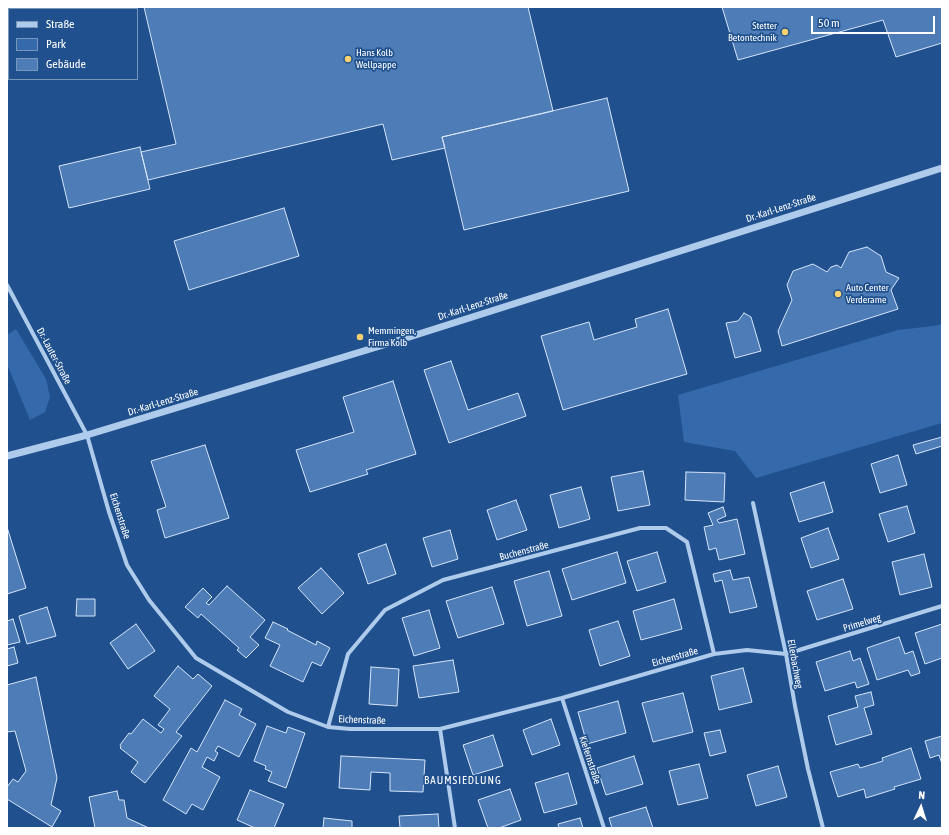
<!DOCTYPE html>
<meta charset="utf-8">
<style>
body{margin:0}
#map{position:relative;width:949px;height:835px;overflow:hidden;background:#20518e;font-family:"Asap Condensed",sans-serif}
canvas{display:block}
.frame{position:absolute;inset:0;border:8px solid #fff;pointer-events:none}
.legend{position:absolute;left:8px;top:8px;width:130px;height:72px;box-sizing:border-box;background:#20518e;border:1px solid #7997bb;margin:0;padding:5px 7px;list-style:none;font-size:12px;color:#fff}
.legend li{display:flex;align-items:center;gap:8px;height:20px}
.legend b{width:20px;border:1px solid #7997bb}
.north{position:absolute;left:901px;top:787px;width:40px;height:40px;-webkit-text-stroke:3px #20518e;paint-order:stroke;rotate:4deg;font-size:11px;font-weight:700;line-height:16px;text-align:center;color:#fff}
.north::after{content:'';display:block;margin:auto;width:14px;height:18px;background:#fff;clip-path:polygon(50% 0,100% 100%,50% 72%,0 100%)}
.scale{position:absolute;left:811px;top:16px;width:124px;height:18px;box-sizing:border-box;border:2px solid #fff;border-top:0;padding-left:5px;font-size:12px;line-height:14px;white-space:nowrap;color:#fff;-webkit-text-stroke:3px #20518e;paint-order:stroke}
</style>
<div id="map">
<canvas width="949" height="835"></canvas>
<div class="frame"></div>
<ul class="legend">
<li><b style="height:5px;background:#afcbec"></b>Straße</li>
<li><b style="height:11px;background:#346aab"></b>Park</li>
<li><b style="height:11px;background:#4d7cb7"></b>Gebäude</li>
</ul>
<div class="north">N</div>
<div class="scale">50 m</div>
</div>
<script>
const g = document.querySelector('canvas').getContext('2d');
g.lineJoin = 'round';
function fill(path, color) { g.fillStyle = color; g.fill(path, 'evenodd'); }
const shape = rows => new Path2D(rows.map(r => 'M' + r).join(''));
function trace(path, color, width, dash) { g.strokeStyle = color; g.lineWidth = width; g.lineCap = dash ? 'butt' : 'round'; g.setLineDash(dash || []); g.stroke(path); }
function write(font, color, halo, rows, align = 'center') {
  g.font = font + ' "Asap Condensed",sans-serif'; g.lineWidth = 3.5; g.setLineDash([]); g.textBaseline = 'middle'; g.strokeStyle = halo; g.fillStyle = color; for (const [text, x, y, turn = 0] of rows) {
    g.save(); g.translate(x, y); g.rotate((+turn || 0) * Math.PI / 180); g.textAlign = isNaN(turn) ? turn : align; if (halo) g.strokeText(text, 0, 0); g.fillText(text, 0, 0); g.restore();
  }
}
const green = shape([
 [942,324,942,423,756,478,735,451,684,442,678,395,898,330,933,326],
 [16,329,46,379,50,397,45,412,30,420,7,364,7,335]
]);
const building = shape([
 [144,7,528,7,553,111,442,137,445,148,392,160,383,124,148,180,141,152,176,144,144,7],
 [722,7,942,7,942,43,896,57,883,20,738,60,722,7],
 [607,98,629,191,464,230,442,137,607,98],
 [140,147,150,189,69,208,59,166,140,147],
 [284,208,299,256,189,290,174,241,284,208],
 [867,247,881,256,886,272,899,278,891,290,898,309,782,346,778,331,792,300,787,285,793,271,813,264,827,272,831,267,837,265,841,268,849,252,867,247],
 [668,309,687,374,563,410,541,336,589,322,594,340,637,327,635,319,668,309],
 [744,313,751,317,761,351,735,358,726,323,738,321,744,313],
 [451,361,468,410,518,393,526,416,449,443,424,370,451,361],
 [393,381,416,454,366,470,368,474,310,492,296,450,354,432,343,397,393,381],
 [942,437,942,447,942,446,916,454,913,445,942,437],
 [205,445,229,518,165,538,157,510,166,507,151,461,205,445],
 [898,455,907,485,880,493,871,464,898,455],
 [643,471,650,505,618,511,611,477,643,471],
 [686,472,725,473,724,502,685,500,686,472],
 [824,482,833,512,799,522,790,493,824,482],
 [581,487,590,519,559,528,550,495,581,487],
 [516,500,527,530,497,540,487,510,516,500],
 [907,506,915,533,888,542,879,514,907,506],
 [723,507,726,516,717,520,719,523,737,519,745,554,719,560,716,548,709,550,704,527,713,525,708,513,723,507],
 [7,527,26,588,7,594,7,527],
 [828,528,839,559,811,568,801,538,828,528],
 [450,530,458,559,432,567,423,538,450,530],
 [386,544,396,574,368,584,358,554,386,544],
 [617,552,626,583,572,600,562,569,617,552],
 [657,552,666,582,637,591,627,561,657,552],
 [924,554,932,587,900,595,892,562,924,554],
 [321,568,344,593,322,614,298,588,321,568],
 [730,570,733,580,749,577,757,607,730,613,722,580,715,582,713,574,730,570],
 [549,571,562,616,527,626,514,581,549,571],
 [843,579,853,609,817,620,807,591,843,579],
 [227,586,265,620,250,637,259,645,246,658,237,650,239,648,201,614,198,618,185,607,203,588,212,597,206,603,209,605,227,586],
 [492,587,504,624,458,638,446,601,492,587],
 [77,599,95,599,95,616,76,616,77,599],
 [674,599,682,629,641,640,633,611,674,599],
 [47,607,56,636,27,644,19,616,47,607],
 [429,610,440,648,414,656,402,618,429,610],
 [13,619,20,642,7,645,7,621,13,619],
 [618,621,630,656,600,666,589,630,618,621],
 [273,622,288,629,287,630,316,645,317,641,330,648,321,666,312,662,303,682,270,666,280,645,265,638,273,622],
 [136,624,155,651,128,669,110,643,136,624],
 [942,624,942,658,925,664,915,633,942,624],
 [899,637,905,654,913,651,920,673,911,676,908,670,877,680,867,648,899,637],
 [14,647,18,663,7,666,7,649,14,647],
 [850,651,853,661,860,658,869,684,857,688,855,682,825,691,816,662,850,651],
 [453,660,459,692,419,698,413,666,453,660],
 [178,666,193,679,198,674,212,686,176,732,182,736,145,783,131,772,138,762,120,748,121,747,120,745,129,733,131,734,143,719,161,733,164,729,158,725,170,709,154,696,178,666],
 [371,667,399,669,397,706,369,704,371,667],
 [743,668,752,702,719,710,711,676,743,668],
 [36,677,57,778,51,805,61,811,52,827,7,799,7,787,13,779,18,782,26,771,15,731,7,732,7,685,36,677],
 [871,692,874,705,864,708,872,734,836,745,828,716,858,707,855,696,871,692],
 [683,693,693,732,653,742,642,703,683,693],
 [225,700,242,709,239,715,256,724,239,757,218,746,215,751,218,753,214,761,207,757,202,767,220,777,203,810,192,804,186,814,163,800,191,748,197,752,225,700],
 [618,701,626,733,587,744,578,712,618,701],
 [551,719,560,745,532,755,523,730,551,719],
 [267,726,286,733,288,727,305,733,286,788,268,781,272,772,265,769,266,766,254,761,267,726],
 [720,730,726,752,710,756,704,733,720,730],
 [493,735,503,766,473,775,463,745,493,735],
 [942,736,942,764,939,755,930,758,925,741,942,736],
 [911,748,921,779,894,787,895,789,866,798,864,789,838,797,830,772,858,764,860,768,883,761,882,758,911,748],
 [341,756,425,760,423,792,390,791,390,773,371,772,370,790,339,788,341,756],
 [634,756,643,784,606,795,597,768,634,756],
 [699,764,708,798,678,805,669,771,699,764],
 [778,766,787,797,756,806,747,775,778,766],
 [568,773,577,804,544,813,535,783,568,773],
 [510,789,521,820,499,828,488,828,478,800,510,789],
 [250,790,284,804,274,828,255,828,237,820,250,790],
 [117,791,119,800,124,800,127,818,149,828,95,828,89,797,117,791],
 [646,807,653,828,612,828,609,818,646,807],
 [438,814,439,828,400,828,399,816,438,814],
 [324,818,352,821,352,828,323,828,324,818],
 [580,818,583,828,559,828,558,824,580,818]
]);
const minor = shape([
 [7,285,87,435,109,512,127,565,149,600,196,658,288,712,328,727,350,729,440,729,562,698,714,654,747,650,786,654,942,606],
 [753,503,786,654,795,706,808,769,823,828],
 [562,698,604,828],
 [328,727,348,654,385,610,443,580,640,528,666,528,687,542,714,654],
 [440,729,455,828]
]);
const tertiary = shape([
 [7,456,87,435,403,339,942,168]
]);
const markers = [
 [785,32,4,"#f9d170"],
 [348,59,4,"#f9d170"],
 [838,294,4,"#f9d170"],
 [360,337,4,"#f9d170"]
];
const poiNames = [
 ["Stetter",777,26,"right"],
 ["Betontechnik",777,38,"right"],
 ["Hans Kolb",356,53],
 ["Wellpappe",356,65],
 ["Auto Center",846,288],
 ["Verderame",846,300],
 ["Memmingen,",368,331],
 ["Firma Kolb",368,343]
];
const streetNames = [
 ["Dr.-Karl-Lenz-Straße",781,208,-18],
 ["Dr.-Karl-Lenz-Straße",473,306,-18],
 ["Dr.-Lauter-Straße",54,356,62],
 ["Dr.-Karl-Lenz-Straße",163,402,-17],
 ["Eichenstraße",120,516,72],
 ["Buchenstraße",524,551,-15],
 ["Primelweg",862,623,-17],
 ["Eichenstraße",675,657,-16],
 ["Ellerbachweg",795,664,80],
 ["Eichenstraße",362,720,2],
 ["Kiefernstraße",590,760,72]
];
const neighbourhoodNames = [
 ["BAUMSIEDLUNG",463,781]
];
fill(green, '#346aab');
fill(building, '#4d7cb7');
trace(building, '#d5e5f9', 1);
trace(minor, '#afcbec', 4);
trace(tertiary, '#afcbec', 7);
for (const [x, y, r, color] of markers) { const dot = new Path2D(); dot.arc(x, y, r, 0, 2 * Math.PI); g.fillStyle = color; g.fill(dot); trace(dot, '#20518e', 1.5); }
write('10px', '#fff', '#20518e', poiNames, 'left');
write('10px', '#fff', '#20518e', streetNames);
g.letterSpacing = '1px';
write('11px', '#fff', '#20518e', neighbourhoodNames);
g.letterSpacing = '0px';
</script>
